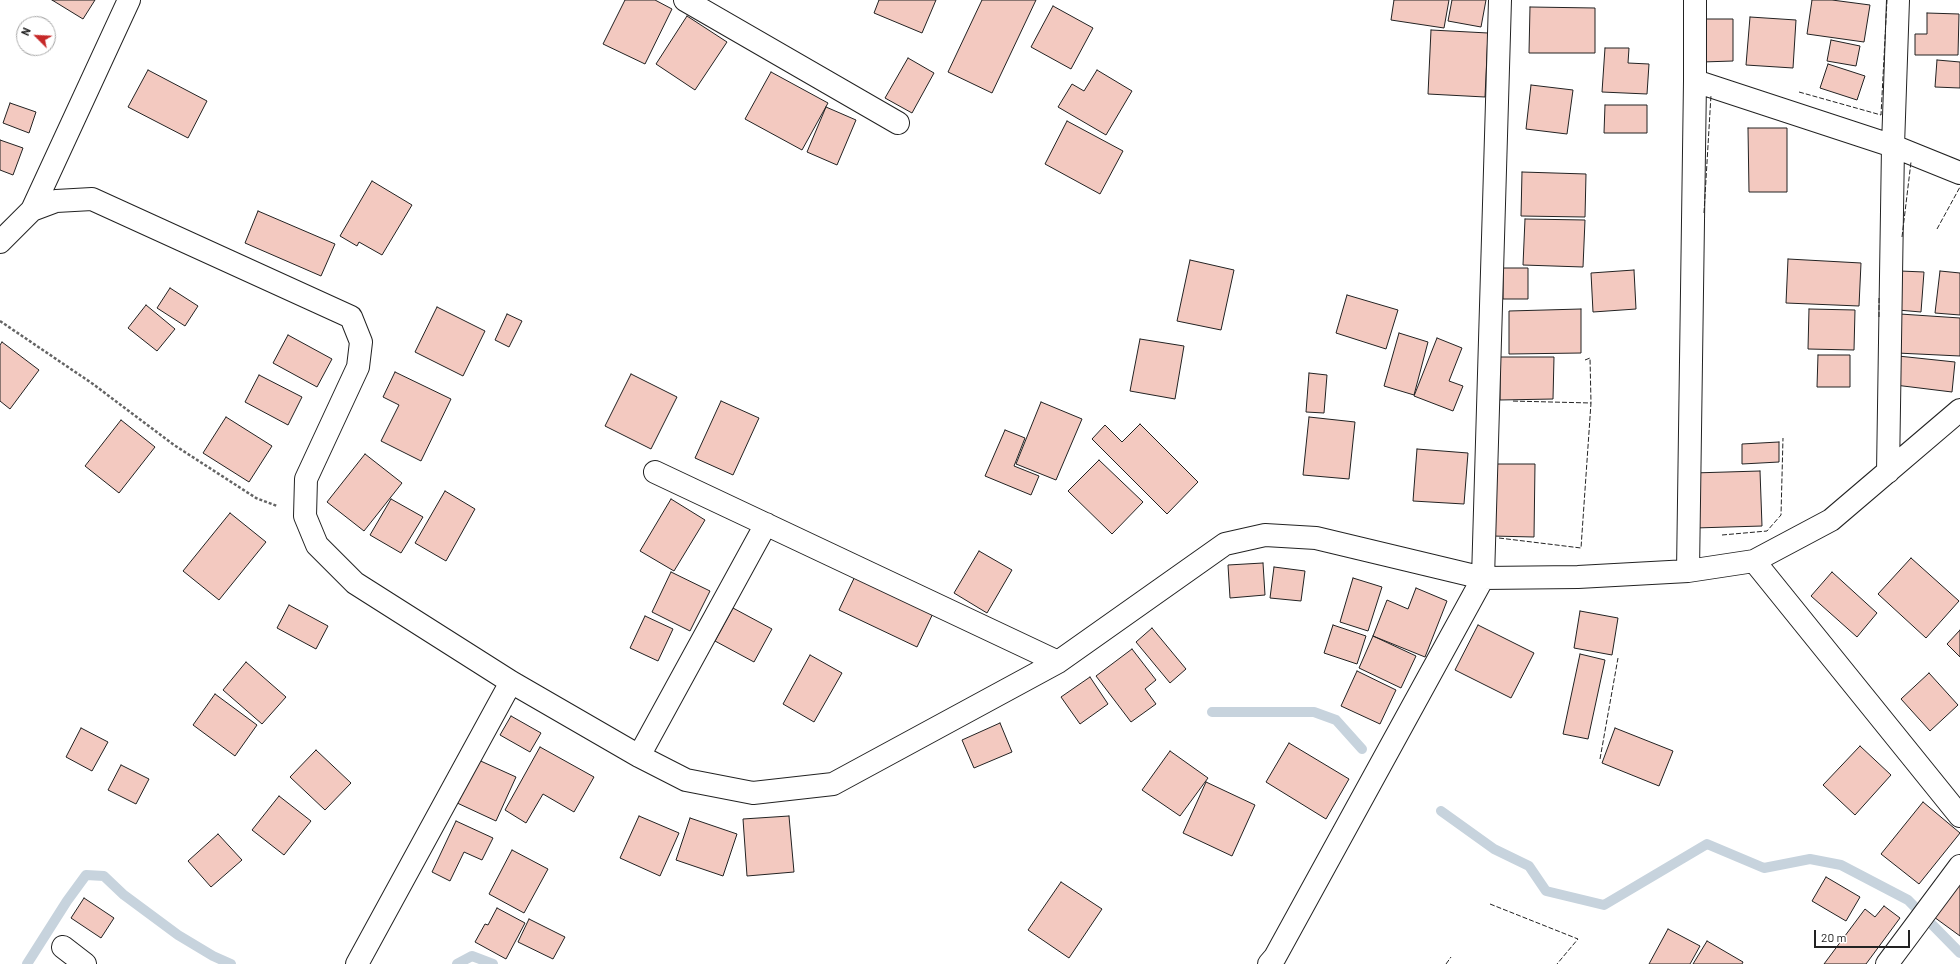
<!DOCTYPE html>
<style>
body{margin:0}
#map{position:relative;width:1960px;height:964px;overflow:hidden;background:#fff;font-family:Barlow,sans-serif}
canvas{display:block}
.north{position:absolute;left:16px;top:16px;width:40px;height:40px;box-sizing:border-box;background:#fff;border:1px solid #a7a7a7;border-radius:50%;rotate:294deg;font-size:11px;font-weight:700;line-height:16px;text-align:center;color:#222}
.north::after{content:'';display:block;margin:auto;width:14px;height:18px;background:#c62828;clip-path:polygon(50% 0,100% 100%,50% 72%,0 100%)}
.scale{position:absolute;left:1814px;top:930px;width:96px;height:18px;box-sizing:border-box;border:2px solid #222;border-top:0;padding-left:5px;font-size:12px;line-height:14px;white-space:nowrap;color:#222;-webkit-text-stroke:3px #fff;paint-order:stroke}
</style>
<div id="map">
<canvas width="1960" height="964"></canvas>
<div class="north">N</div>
<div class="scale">20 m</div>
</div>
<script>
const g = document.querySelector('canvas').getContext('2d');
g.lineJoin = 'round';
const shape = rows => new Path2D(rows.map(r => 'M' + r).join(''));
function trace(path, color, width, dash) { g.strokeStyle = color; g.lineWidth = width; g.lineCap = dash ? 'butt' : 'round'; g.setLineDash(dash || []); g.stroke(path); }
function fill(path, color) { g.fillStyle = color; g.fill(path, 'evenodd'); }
const stream = shape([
 [1212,712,1314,712,1336,720,1362,749],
 [1441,811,1494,849,1529,866,1546,891,1604,905,1707,844,1764,868,1810,859,1841,865,1908,900,1960,953],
 [27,964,67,901,86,875,104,876,124,895,178,935,213,956,231,964],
 [457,964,472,956,493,964]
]);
const building = shape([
 [52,0,95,0,83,19,52,0],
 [625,0,655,0,672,9,645,64,603,44,625,0],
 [879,0,936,0,922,33,874,13,879,0],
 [982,0,1036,0,992,93,948,72,982,0],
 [1394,0,1449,0,1444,28,1391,20,1394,0],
 [1452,0,1486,0,1481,27,1448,21,1452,0],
 [1812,0,1832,0,1870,5,1864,42,1807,34,1812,0],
 [1053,6,1093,28,1071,69,1031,47,1053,6],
 [1530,7,1595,8,1595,53,1529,53,1530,7],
 [1927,13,1959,14,1958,55,1915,55,1915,34,1927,34,1927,13],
 [687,16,727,42,695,90,656,64,687,16],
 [1750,17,1796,20,1793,68,1746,65,1750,17],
 [1702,19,1733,19,1733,61,1702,62,1702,19],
 [1431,30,1488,33,1485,97,1428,94,1431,30],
 [1831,40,1860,46,1856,66,1827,61,1831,40],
 [1605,48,1629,48,1628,63,1649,64,1647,94,1602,92,1605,48],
 [908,58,934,73,912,113,885,98,908,58],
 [1937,60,1960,62,1960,88,1935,87,1937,60],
 [1828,64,1865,76,1857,100,1820,88,1828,64],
 [148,70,207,101,188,138,128,107,148,70],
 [1097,70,1132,91,1106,135,1058,107,1072,84,1084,91,1097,70],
 [771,72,828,103,802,150,745,119,771,72],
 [1531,85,1573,90,1567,134,1526,129,1531,85],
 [10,103,36,112,29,133,3,123,10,103],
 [1605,105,1647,105,1647,133,1604,133,1605,105],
 [826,107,856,120,837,165,807,152,826,107],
 [1067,121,1123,151,1100,194,1045,164,1067,121],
 [1748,128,1787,128,1787,192,1749,192,1748,128],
 [0,140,23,148,13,175,0,170,0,140],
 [1522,172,1586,174,1585,217,1521,216,1522,172],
 [372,181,412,205,382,255,359,242,357,246,340,236,372,181],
 [258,211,335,244,321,276,245,243,258,211],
 [1525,219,1585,220,1583,267,1523,265,1525,219],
 [1788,259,1861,263,1859,306,1786,303,1788,259],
 [1190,260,1234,270,1221,330,1177,321,1190,260],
 [1503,268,1528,268,1528,299,1503,299,1503,268],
 [1634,270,1636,309,1593,312,1591,273,1634,270],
 [1900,271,1924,272,1921,312,1898,310,1900,271],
 [1940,271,1960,273,1960,315,1935,313,1940,271],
 [170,288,198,306,185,326,157,308,170,288],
 [1347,295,1398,310,1386,349,1336,333,1347,295],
 [146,305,175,329,157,351,128,328,146,305],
 [437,307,485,331,463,376,415,352,437,307],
 [1581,309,1581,353,1509,354,1509,311,1581,309],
 [1809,309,1855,310,1854,350,1808,349,1809,309],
 [507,314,522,321,509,347,495,340,507,314],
 [1900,314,1960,318,1960,356,1897,353,1900,314],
 [1399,333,1428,342,1414,395,1384,386,1399,333],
 [288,335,332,359,317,387,273,363,288,335],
 [1437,338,1462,348,1449,381,1463,386,1453,411,1414,396,1437,338],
 [1140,339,1184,346,1175,399,1130,391,1140,339],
 [2,342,39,370,10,409,0,401,0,345,2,342],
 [1818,355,1850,355,1850,387,1817,387,1818,355],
 [1898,356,1955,362,1952,392,1895,385,1898,356],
 [1500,357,1554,357,1553,399,1500,400,1500,357],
 [395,372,451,399,421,461,381,441,399,405,383,397,395,372],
 [1309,373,1327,375,1324,413,1306,412,1309,373],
 [631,374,677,397,651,449,605,426,631,374],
 [259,375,302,397,288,425,245,402,259,375],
 [721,401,759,418,733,475,695,458,721,401],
 [1041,402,1082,419,1056,480,1016,464,1041,402],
 [226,417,272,446,249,482,203,453,226,417],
 [1309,417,1355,422,1349,479,1303,475,1309,417],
 [121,420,155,447,119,493,85,466,121,420],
 [1140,424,1198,482,1167,514,1092,439,1105,425,1122,442,1140,424],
 [1005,430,1025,438,1014,466,1039,476,1031,495,985,476,1005,430],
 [1779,442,1779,462,1742,464,1742,444,1779,442],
 [1417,449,1468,453,1464,504,1413,501,1417,449],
 [365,454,402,483,364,531,327,502,365,454],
 [1099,460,1143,502,1112,534,1068,491,1099,460],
 [1492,464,1535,464,1534,537,1492,536,1492,464],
 [1760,471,1762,526,1695,528,1693,473,1760,471],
 [445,491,475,509,446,561,415,543,445,491],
 [391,499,423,517,401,553,370,535,391,499],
 [671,499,705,520,674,571,640,551,671,499],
 [230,513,266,542,219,600,183,571,230,513],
 [979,551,1012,570,987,613,954,593,979,551],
 [1911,558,1959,601,1926,638,1878,594,1911,558],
 [1263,563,1265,595,1230,598,1228,565,1263,563],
 [1274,567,1305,571,1301,601,1270,598,1274,567],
 [858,570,936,607,917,647,839,610,858,570],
 [671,572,710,591,690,631,652,612,671,572],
 [1832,572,1877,613,1857,637,1811,596,1832,572],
 [1353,578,1382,587,1368,631,1340,622,1353,578],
 [1416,588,1447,601,1425,657,1373,636,1387,600,1408,609,1416,588],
 [289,605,328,626,316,649,277,628,289,605],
 [733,608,772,629,754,662,715,641,733,608],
 [1580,611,1618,618,1612,655,1574,648,1580,611],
 [645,616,673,629,658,661,630,648,645,616],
 [1333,625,1366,636,1357,664,1324,653,1333,625],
 [1478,625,1534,653,1511,698,1455,670,1478,625],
 [1152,628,1186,669,1170,683,1136,642,1152,628],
 [1960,630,1960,657,1947,644,1960,630],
 [1373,636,1416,656,1401,688,1359,668,1373,636],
 [1132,649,1156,680,1145,689,1156,704,1131,722,1096,676,1132,649],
 [1580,654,1605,660,1588,739,1563,734,1580,654],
 [810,655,842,673,814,722,783,704,810,655],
 [246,662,286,697,262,724,223,690,246,662],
 [1357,671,1396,690,1380,724,1341,706,1357,671],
 [1929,673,1958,705,1930,731,1901,699,1929,673],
 [1090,677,1108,704,1080,724,1061,697,1090,677],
 [215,694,257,725,235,756,193,725,215,694],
 [511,716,541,733,530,752,500,735,511,716],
 [1000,723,1012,752,974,768,962,740,1000,723],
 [81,728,108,742,92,771,66,757,81,728],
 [1615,728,1673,751,1659,786,1602,763,1615,728],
 [1289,743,1349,779,1326,819,1266,782,1289,743],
 [1860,746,1891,775,1855,815,1823,785,1860,746],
 [540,747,594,777,574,812,543,794,526,823,505,810,540,747],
 [316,750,351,783,325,810,290,777,316,750],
 [1170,751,1208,778,1180,816,1142,790,1170,751],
 [474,758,516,777,496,821,455,802,474,758],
 [121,765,149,779,136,804,108,790,121,765],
 [1206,782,1255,805,1232,856,1183,833,1206,782],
 [279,796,311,821,284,855,252,830,279,796],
 [1923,802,1960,833,1919,884,1881,854,1923,802],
 [639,816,679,833,660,876,620,858,639,816],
 [789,816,794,872,747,876,743,819,789,816],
 [690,818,737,834,723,876,676,860,690,818],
 [456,821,493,838,482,860,464,852,450,881,432,872,456,821],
 [218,834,242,860,211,887,188,861,218,834],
 [512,850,548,869,524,913,489,894,512,850],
 [1826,877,1860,897,1846,921,1812,901,1826,877],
 [1960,881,1960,936,1934,917,1960,881],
 [1061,882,1102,909,1069,958,1028,930,1061,882],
 [84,898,114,918,101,938,71,918,84,898],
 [1884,906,1900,918,1866,964,1824,964,1865,909,1875,917,1884,906],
 [497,908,525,923,506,959,475,942,485,924,488,925,497,908],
 [529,919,565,937,553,959,518,942,529,919],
 [1668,929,1700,946,1690,964,1649,964,1668,929],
 [1707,941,1743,962,1742,964,1693,964,1707,941]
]);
const path = shape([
 [0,321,93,384,174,445,256,498,277,506]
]);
const street = shape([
 [685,0,898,123],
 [1695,81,1893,146,1960,173],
 [32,210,129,0],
 [0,242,32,210,56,201,92,199,351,317,361,342,358,367,306,479,305,516,317,545,355,583,511,682,639,756,686,780,753,793,833,784,1058,662,1225,544,1265,535,1316,538,1483,578,1578,577,1688,571,1754,561,1831,520,1960,410],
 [655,472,1058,662],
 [1888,472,1893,146,1898,0],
 [1754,561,1960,816],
 [1688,571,1695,81,1695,0],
 [639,756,766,524],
 [63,947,85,964],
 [357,964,511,682],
 [1269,964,1275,957,1483,578,1500,0],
 [1887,964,1960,866]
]);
const fence = shape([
 [1799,92,1881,115,1887,0],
 [1704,213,1711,95],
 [1937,229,1960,187],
 [1902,237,1911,162],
 [1879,317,1879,297],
 [1585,360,1590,358,1591,403],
 [1722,535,1767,531,1781,515,1783,438],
 [1499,538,1581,548,1591,403,1511,401],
 [1600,759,1618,658],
 [1490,904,1578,939,1557,964],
 [1446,964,1451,957]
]);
trace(stream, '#c7d3dd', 10);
fill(building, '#f3c9c0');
trace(building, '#222', 1);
trace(street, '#222', 24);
trace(path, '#646464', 2.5, [3, 2]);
trace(street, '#fff', 22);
trace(fence, '#222', 1, [5, 2]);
</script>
